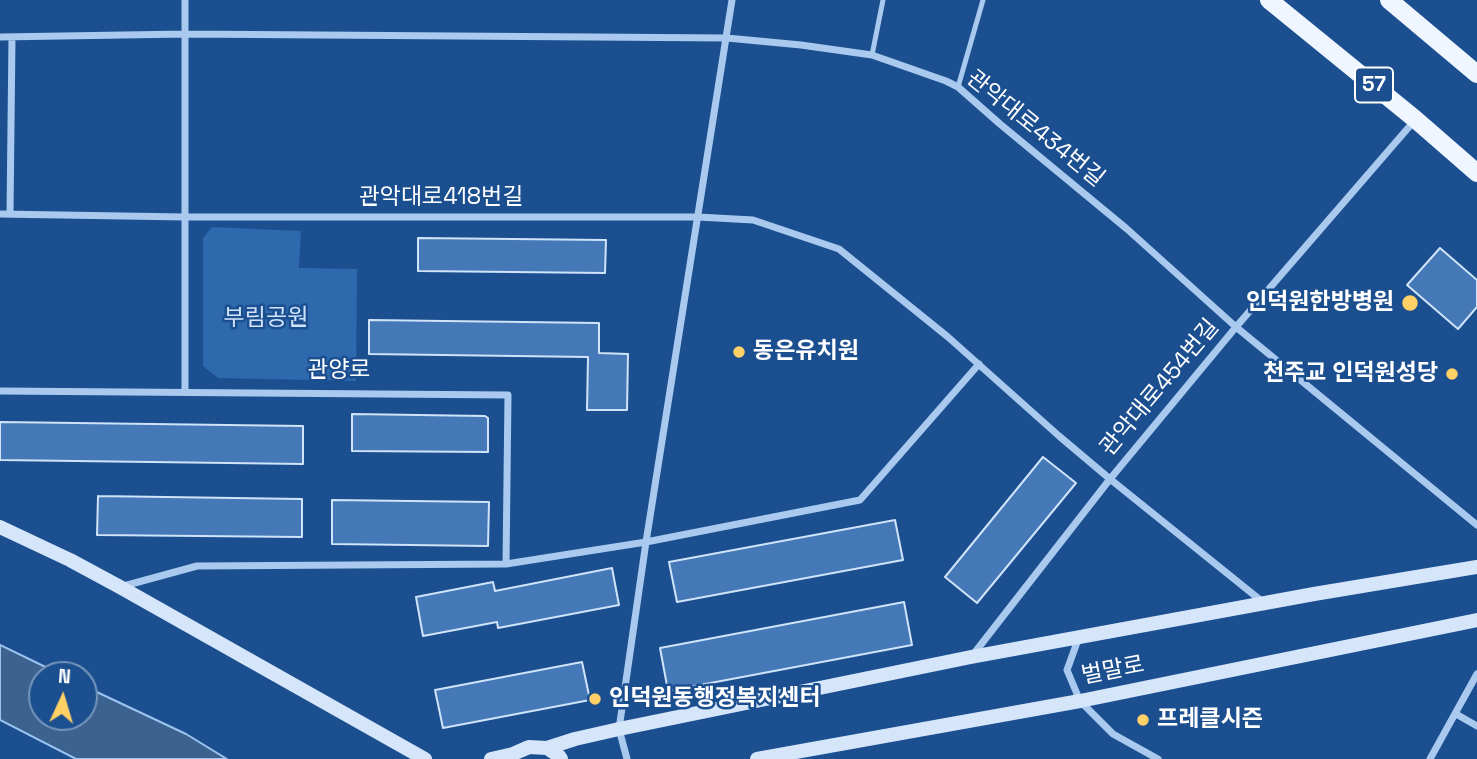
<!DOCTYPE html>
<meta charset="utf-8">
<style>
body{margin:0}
#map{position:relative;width:1477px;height:759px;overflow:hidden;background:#1b4f8f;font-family:"Space Grotesk",sans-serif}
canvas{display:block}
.north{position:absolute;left:28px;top:661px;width:70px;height:70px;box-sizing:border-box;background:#1b4f8f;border:2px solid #7695bc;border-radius:50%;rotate:4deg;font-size:19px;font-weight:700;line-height:28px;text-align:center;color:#fff}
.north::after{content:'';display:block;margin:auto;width:24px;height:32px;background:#ffd166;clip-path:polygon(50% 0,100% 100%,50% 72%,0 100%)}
</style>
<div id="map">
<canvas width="1477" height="759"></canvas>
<div class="north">N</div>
</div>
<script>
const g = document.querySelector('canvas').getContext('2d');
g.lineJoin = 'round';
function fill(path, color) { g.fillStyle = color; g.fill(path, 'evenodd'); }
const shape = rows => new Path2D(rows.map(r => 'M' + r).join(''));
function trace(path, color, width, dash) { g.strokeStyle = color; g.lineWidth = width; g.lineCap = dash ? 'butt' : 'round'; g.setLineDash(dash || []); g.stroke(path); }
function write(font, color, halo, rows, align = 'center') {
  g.font = font + ' "Space Grotesk","Noto Sans KR",sans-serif'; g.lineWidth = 5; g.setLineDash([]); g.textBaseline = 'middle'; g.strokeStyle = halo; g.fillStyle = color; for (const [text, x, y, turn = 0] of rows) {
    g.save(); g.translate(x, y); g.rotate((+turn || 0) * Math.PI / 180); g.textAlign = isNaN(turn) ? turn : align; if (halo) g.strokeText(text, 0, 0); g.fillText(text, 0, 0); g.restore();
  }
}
const green = shape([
 [212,227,301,231,299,268,357,269,356,381,218,378,203,366,203,238]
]);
const water = shape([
 [0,645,62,675,42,675,42,717,84,717,84,686,186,734,227,759,76,759,0,720,0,645]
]);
const building = shape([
 [418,238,606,240,605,273,418,271,418,238],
 [1440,248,1477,280,1477,307,1458,329,1407,285,1440,248],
 [369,320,599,323,599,353,628,354,627,410,587,410,588,357,369,354,369,320],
 [352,414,485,416,488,418,488,452,352,451,352,414],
 [0,422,303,426,303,464,0,460,0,422],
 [1043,457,1076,483,977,603,945,577,1043,457],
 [98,496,302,499,302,537,97,535,98,496],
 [332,500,489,502,488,546,332,544,332,500],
 [895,520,903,560,677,602,669,562,895,520],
 [612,568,619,605,498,628,497,622,423,636,416,597,493,582,495,591,612,568],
 [904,602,912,645,668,691,660,648,904,602],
 [582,662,590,700,443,728,435,690,582,662]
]);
const lane = shape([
 [872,55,883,0],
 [958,87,983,0]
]);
const street = shape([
 [0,37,185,34,727,38,801,45,872,55,946,81,958,87,1000,124,1127,229,1236,327,1477,525],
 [0,214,184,217,698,217,753,220,839,249,948,337,1059,436,1110,479,1264,603],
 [10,214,12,37],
 [0,391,508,395,506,564],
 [185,392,185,0],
 [120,587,197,566,506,564,646,542,860,500,979,364],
 [1079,637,1067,670,1080,701,1113,734,1158,759],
 [972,656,1110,479,1236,327,1415,120],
 [1456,714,1477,726],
 [627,759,619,729,646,542,732,0],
 [1430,759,1477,674]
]);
const secondary = shape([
 [0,527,70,560,120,587,425,759],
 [547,748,575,739,619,729,971,657,1314,594,1477,567],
 [491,759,513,754,529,747,547,748,559,756,561,759],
 [757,759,1080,701,1477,620]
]);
const primary = shape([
 [1269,0,1415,119,1477,173],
 [1389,0,1477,74]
]);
const markers = [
 [1410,303,9,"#ffd166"],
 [739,352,7,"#ffd166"],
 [1452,374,7,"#ffd166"],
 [595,699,7,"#ffd166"],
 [1143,720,7,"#ffd166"]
];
const shields = [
 [1374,85,38]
];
const shieldNames = [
 ["57",1374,85]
];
const streetNames = [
 ["관악대로434번길",1035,129,39],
 ["관악대로418번길",441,198],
 ["관양로",339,371],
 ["관악대로454번길",1160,388,-50],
 ["벌말로",1113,671,-11]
];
const poiNames = [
 ["인덕원한방병원",1394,303,"right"],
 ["동은유치원",753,352],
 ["천주교 인덕원성당",1438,374,"right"],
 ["인덕원동행정복지센터",609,699],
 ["프레클시즌",1157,720]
];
const parkNames = [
 ["부림공원",266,319]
];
fill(green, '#2e69ad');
fill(water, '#3c6290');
trace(water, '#9cc4f0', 2);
fill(building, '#4478b7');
trace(building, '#cfe3fa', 2);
trace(lane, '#a9c9ee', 5);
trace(street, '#a9c9ee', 7);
trace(secondary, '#d6e6fa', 14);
trace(primary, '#f0f6ff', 18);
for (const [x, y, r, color] of markers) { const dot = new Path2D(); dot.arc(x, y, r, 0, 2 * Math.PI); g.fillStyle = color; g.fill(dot); trace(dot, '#1b4f8f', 2.5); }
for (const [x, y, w] of shields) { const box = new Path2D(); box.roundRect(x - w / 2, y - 17.5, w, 35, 5); g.fillStyle = '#1b4f8f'; g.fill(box); trace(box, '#fff', 2); }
write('bold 21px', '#fff', null, shieldNames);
write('23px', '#fff', '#1b4f8f', streetNames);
write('bold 23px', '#fff', '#1b4f8f', poiNames, 'left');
write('23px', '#cfe3fa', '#1b4f8f', parkNames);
</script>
